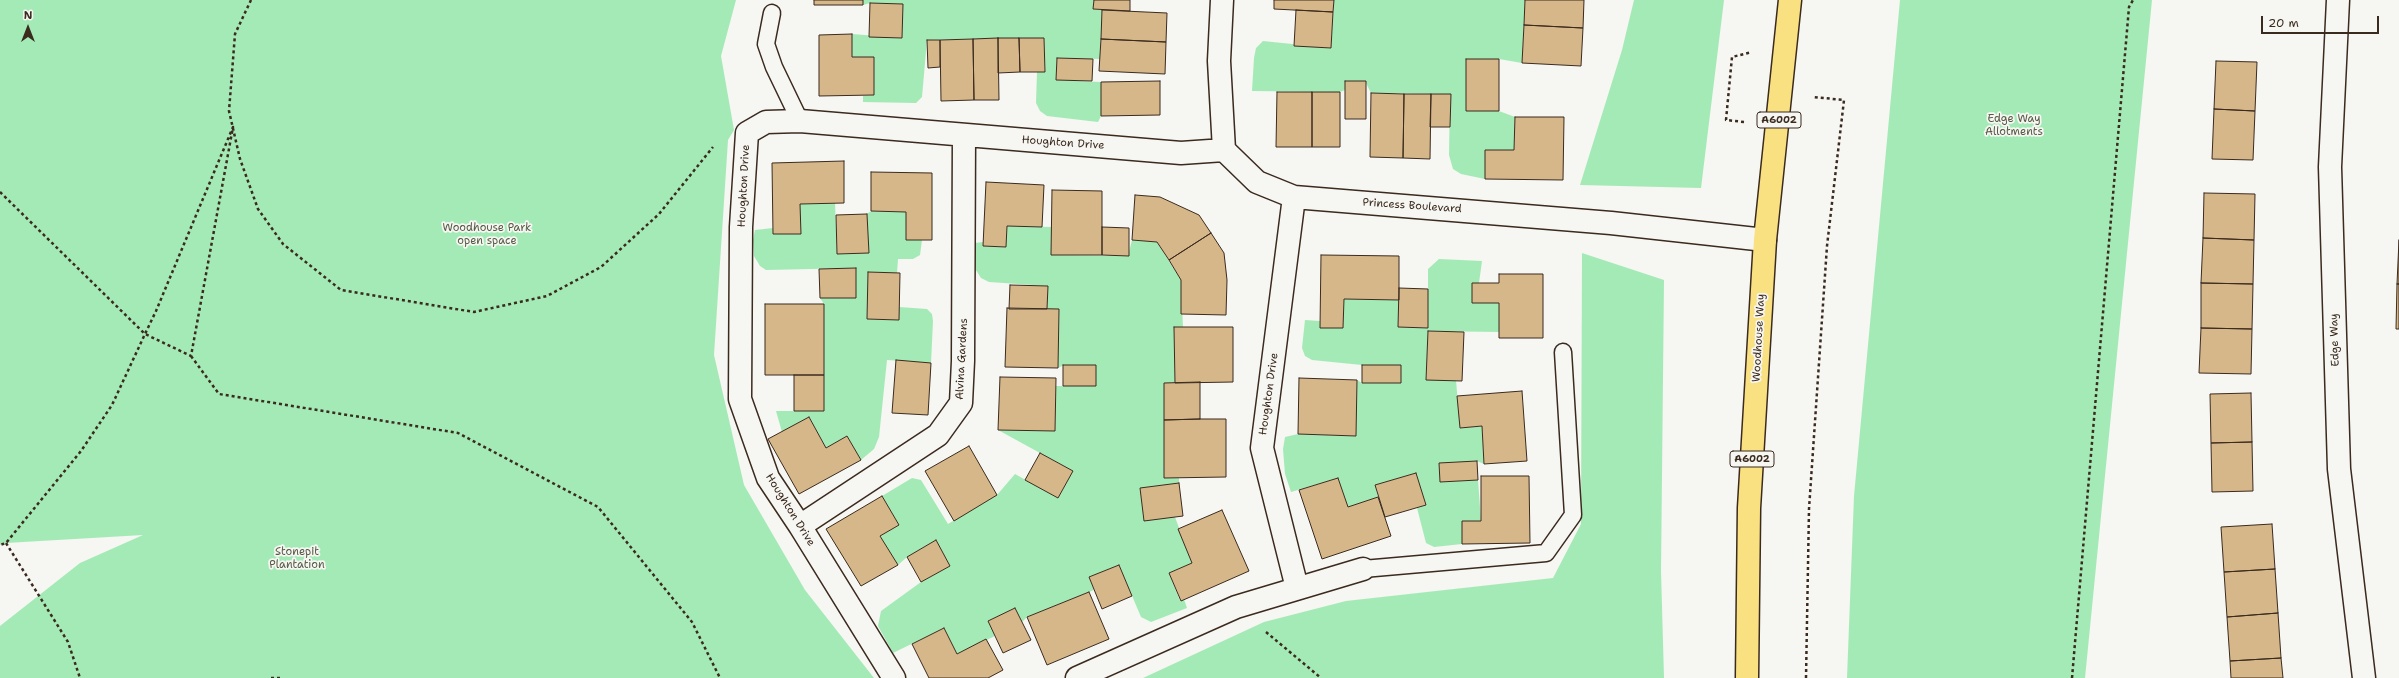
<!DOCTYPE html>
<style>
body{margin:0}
#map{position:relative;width:2399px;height:678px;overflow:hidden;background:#f6f6f2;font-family:"Shantell Sans",sans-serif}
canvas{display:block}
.north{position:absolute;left:8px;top:8px;width:40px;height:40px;-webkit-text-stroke:3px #f6f6f2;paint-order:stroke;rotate:0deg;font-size:11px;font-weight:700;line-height:16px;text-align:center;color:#3b2a1e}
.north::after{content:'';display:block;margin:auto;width:14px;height:18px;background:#3b2a1e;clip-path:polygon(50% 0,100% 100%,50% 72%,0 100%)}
.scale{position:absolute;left:2261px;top:16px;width:118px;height:18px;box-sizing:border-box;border:2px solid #3b2a1e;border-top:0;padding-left:5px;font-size:12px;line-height:14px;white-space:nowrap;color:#3b2a1e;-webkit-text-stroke:3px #f6f6f2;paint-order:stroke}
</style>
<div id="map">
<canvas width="2399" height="678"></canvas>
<div class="north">N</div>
<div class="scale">20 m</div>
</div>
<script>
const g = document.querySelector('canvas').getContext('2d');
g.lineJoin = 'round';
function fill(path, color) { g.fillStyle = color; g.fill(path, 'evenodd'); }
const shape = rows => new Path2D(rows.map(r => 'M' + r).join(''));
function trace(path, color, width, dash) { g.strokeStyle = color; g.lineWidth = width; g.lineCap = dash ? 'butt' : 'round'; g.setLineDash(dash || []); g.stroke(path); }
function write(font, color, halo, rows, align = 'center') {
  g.font = font + ' "Shantell Sans",sans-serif'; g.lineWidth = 3.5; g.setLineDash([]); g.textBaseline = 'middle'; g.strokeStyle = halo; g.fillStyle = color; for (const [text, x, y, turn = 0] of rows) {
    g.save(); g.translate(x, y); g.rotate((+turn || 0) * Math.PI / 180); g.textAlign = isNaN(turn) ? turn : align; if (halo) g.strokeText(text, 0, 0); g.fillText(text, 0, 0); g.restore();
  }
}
const green = shape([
 [0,0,736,0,721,56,734,130,728,140,714,355,744,485,805,590,874,678,0,678,0,626,80,563,143,535,6,543,0,545],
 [863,0,1094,0,1093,9,1102,10,1100,59,1057,58,1056,80,1101,82,1101,116,1098,122,1047,116,1040,111,1036,103,1037,72,1045,72,1044,38,927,40,922,97,916,103,863,102,863,96,874,95,874,58,852,57,852,34,902,38,903,4,870,3,863,5],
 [1334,0,1525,0,1522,63,1499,59,1466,60,1466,111,1499,111,1515,117,1514,150,1486,150,1485,179,1461,174,1453,169,1449,155,1450,94,1371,93,1365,81,1345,81,1345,90,1340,92,1252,91,1254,58,1256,48,1263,41,1331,48],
 [1634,0,1724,0,1701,188,1580,185,1622,50],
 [1900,0,2152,0,2085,678,1847,678,1854,496],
 [835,203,837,254,868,253,867,214,871,211,906,212,906,240,922,240,920,255,913,259,898,259,897,273,868,272,867,319,899,320,899,307,927,309,932,314,933,321,931,363,887,360,879,437,874,449,861,460,847,436,826,448,809,417,782,432,776,411,824,411,824,304,820,298,856,297,856,268,766,270,760,266,754,256,753,240,755,230,773,228,773,234,800,234,800,204],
 [1007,226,1052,227,1051,255,1128,256,1132,240,1157,242,1181,280,1183,327,1174,327,1175,383,1164,383,1164,478,1179,477,1179,483,1140,488,1144,520,1175,517,1192,563,1169,573,1180,601,1184,599,1187,608,1151,622,1141,617,1119,565,1089,577,1094,590,1027,617,1022,622,1015,608,988,621,995,636,957,654,944,628,893,653,878,626,881,611,921,582,950,566,936,540,907,557,898,565,880,536,899,525,882,496,912,478,921,480,948,524,997,495,1015,474,1058,498,1073,471,998,430,1055,431,1056,386,1096,386,1096,365,1064,365,1058,368,1059,310,1047,309,1048,286,989,282,981,278,974,267,975,243,983,242,983,246,1006,247],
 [1582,253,1664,280,1661,571,1664,678,1143,678,1264,622,1346,601,1553,578,1581,524],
 [1439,259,1482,261,1479,283,1473,303,1499,303,1499,332,1428,331,1426,380,1456,380,1460,428,1482,426,1484,464,1477,461,1439,464,1440,482,1478,480,1481,521,1463,521,1462,544,1434,547,1426,543,1417,508,1426,505,1416,473,1375,485,1378,497,1348,507,1338,478,1291,492,1285,474,1283,449,1285,437,1298,434,1356,436,1357,380,1362,383,1401,383,1401,365,1362,365,1312,360,1305,356,1302,348,1305,320,1320,321,1320,328,1343,328,1344,299,1399,300,1398,327,1428,328,1428,269]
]);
const building = shape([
 [814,0,863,0,863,5,814,5,814,0],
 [1094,0,1130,0,1130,11,1093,9,1094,0],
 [1274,0,1334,0,1333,12,1274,9,1274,0],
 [1525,0,1584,0,1583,28,1524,25,1525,0],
 [870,3,903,4,902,38,869,37,870,3],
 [1102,10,1167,13,1166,42,1101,39,1102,10],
 [1296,10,1333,12,1331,48,1294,46,1296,10],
 [1524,25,1583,28,1581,66,1522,63,1524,25],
 [852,34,852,57,874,57,874,95,819,96,819,35,852,34],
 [998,38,1019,38,1020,72,998,73,998,38],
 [998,38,999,100,974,100,973,39,998,38],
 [1019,38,1044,38,1045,72,1020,72,1019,38],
 [973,39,974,100,941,101,940,40,973,39],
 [1101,39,1166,42,1165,74,1099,71,1101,39],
 [927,40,940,40,940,67,928,68,927,40],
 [1057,58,1093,59,1092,81,1056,80,1057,58],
 [1466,59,1499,59,1499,111,1466,111,1466,59],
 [2216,61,2257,62,2255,111,2214,109,2216,61],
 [1160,81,1160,115,1101,116,1101,82,1160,81],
 [1345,81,1366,81,1366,119,1345,119,1345,81],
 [1277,92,1312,92,1312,147,1276,147,1277,92],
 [1312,92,1340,92,1340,147,1312,147,1312,92],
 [1371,93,1404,94,1403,158,1370,157,1371,93],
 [1404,94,1431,94,1430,159,1403,158,1404,94],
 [1431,94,1451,94,1450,127,1430,127,1431,94],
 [2214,109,2255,111,2253,160,2212,159,2214,109],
 [1515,117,1564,117,1563,180,1485,179,1485,150,1514,150,1515,117],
 [844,161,844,203,800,204,801,234,773,234,772,163,844,161],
 [871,172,932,173,932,240,906,240,906,212,871,211,871,172],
 [986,182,1044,185,1042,227,1007,226,1006,247,983,246,986,182],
 [1052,190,1102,191,1102,255,1051,255,1052,190],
 [2204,193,2255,194,2254,240,2203,238,2204,193],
 [1135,195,1160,197,1199,215,1211,233,1169,260,1157,242,1132,240,1135,195],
 [867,214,869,253,837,254,836,215,867,214],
 [1102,227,1129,228,1129,256,1102,255,1102,227],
 [1211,233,1224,253,1227,280,1226,315,1181,314,1181,280,1169,260,1211,233],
 [2203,238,2254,240,2253,284,2201,283,2203,238],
 [2399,240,2399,284,2397,284,2399,240],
 [1321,255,1399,256,1399,300,1344,299,1343,328,1320,328,1321,255],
 [856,268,856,298,820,298,819,269,856,268],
 [868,272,900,273,899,320,867,319,868,272],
 [1499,274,1543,274,1543,338,1499,338,1499,303,1472,303,1472,283,1499,283,1499,274],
 [2201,283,2253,284,2252,329,2201,328,2201,283],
 [2397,284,2399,284,2399,329,2396,329,2397,284],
 [1010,285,1048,286,1047,309,1009,309,1010,285],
 [1399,288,1428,289,1428,328,1398,327,1399,288],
 [765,304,824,304,824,375,765,375,765,304],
 [1007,308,1059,309,1058,368,1005,367,1007,308],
 [1174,327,1233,327,1233,382,1175,383,1174,327],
 [2201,328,2252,329,2251,374,2199,373,2201,328],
 [1428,331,1464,332,1462,381,1426,380,1428,331],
 [896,360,931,363,928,415,892,413,896,360],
 [1063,365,1096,365,1096,386,1063,386,1063,365],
 [1362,365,1401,365,1401,383,1362,383,1362,365],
 [794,375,824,375,824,411,794,411,794,375],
 [1000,377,1056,378,1055,431,998,430,1000,377],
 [1299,378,1357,380,1356,436,1298,434,1299,378],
 [1200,382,1200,419,1164,420,1164,383,1200,382],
 [1522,391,1527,461,1484,464,1482,426,1460,428,1457,396,1522,391],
 [2251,393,2252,442,2211,443,2210,394,2251,393],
 [809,417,826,448,847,436,861,460,799,494,768,439,809,417],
 [1200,419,1226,419,1226,477,1164,478,1164,420,1200,419],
 [2252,442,2253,491,2212,492,2211,443,2252,442],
 [969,446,997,495,954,521,925,471,969,446],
 [1040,453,1073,471,1058,498,1025,480,1040,453],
 [1477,461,1478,480,1440,482,1439,463,1477,461],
 [1416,473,1426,505,1385,517,1375,485,1416,473],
 [1481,476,1529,476,1530,543,1462,544,1462,521,1481,521,1481,476],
 [1338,478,1348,507,1378,497,1391,536,1322,559,1299,490,1338,478],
 [1179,483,1183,516,1144,521,1140,488,1179,483],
 [882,496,899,525,880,536,898,565,861,586,826,529,882,496],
 [1222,510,1249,571,1181,601,1169,573,1192,563,1178,529,1222,510],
 [2272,524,2275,569,2224,572,2221,527,2272,524],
 [936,540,950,566,921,582,907,557,936,540],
 [1119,565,1132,596,1102,609,1089,577,1119,565],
 [2275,569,2278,613,2227,617,2224,572,2275,569],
 [1089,592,1109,639,1047,665,1027,617,1089,592],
 [1015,608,1031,640,1003,653,988,621,1015,608],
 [2278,613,2281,658,2230,661,2227,617,2278,613],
 [944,628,957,654,986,639,1003,670,988,678,929,678,912,644,944,628],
 [2281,658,2283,678,2231,678,2230,661,2281,658]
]);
const path = shape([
 [251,0,235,34,229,111,240,159,258,209,283,244,341,290,474,312,547,296,601,267,659,214,713,147],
 [1744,122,1726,120,1732,57,1752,52],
 [0,192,145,334,191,356,233,127,156,311,145,334,112,405,81,451,6,543,0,545],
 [191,356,219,394,458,433,598,507,692,622,720,678],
 [6,543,68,642,80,678],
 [1266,632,1321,678],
 [271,678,280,678],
 [1806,678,1809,509,1827,246,1844,100,1813,97],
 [2072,678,2129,7,2133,0]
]);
const service = shape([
 [772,13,766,44,774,67,800,121],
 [1363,569,1546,553,1573,515,1563,352]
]);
const minor = shape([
 [1222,0,1219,61,1224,150,1257,182,1294,197,1611,223,1765,240],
 [2338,0,2330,167,2339,469,2364,678],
 [1294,197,1262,448,1297,588],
 [800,526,938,435,961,403,963,361,964,136],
 [894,678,800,526,768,478,740,399,741,227,747,133,766,122,800,121,1181,153,1224,150],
 [1077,678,1236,607,1363,569]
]);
const primary = shape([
 [1747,678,1749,508,1765,240,1790,0]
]);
const shields = [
 [1779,120,44],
 [1752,459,44]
];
const shieldNames = [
 ["A6002",1779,120],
 ["A6002",1752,459]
];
const parkNames = [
 ["Edge Way",2014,119],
 ["Allotments",2014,132],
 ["Woodhouse Park",487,228],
 ["open space",487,241],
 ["Stonepit",297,552],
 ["Plantation",297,565]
];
const streetNames = [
 ["Houghton Drive",1063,143,4],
 ["Houghton Drive",744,186,-87],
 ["Princess Boulevard",1412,206,4],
 ["Woodhouse Way",1759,338,-87],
 ["Edge Way",2335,340,-92],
 ["Alvina Gardens",962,359,-87],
 ["Houghton Drive",1269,394,-82],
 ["Houghton Drive",790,510,58]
];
fill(green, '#a4eab6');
fill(building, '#d6b789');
trace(building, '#3b2a1e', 1);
trace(service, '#3b2a1e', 19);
trace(minor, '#3b2a1e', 25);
trace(primary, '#3b2a1e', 25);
trace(path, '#3b2a1e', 2.5, [3, 3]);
trace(service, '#f6f6f2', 16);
trace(minor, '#f6f6f2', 22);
trace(primary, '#f9e181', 22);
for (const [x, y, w] of shields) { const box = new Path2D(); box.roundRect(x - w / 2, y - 8, w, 16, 3); g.fillStyle = '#f6f6f2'; g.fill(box); trace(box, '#3b2a1e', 1); }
write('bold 10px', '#3b2a1e', null, shieldNames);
write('11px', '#555a44', '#f6f6f2', parkNames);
write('11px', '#3b2a1e', '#f6f6f2', streetNames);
</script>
